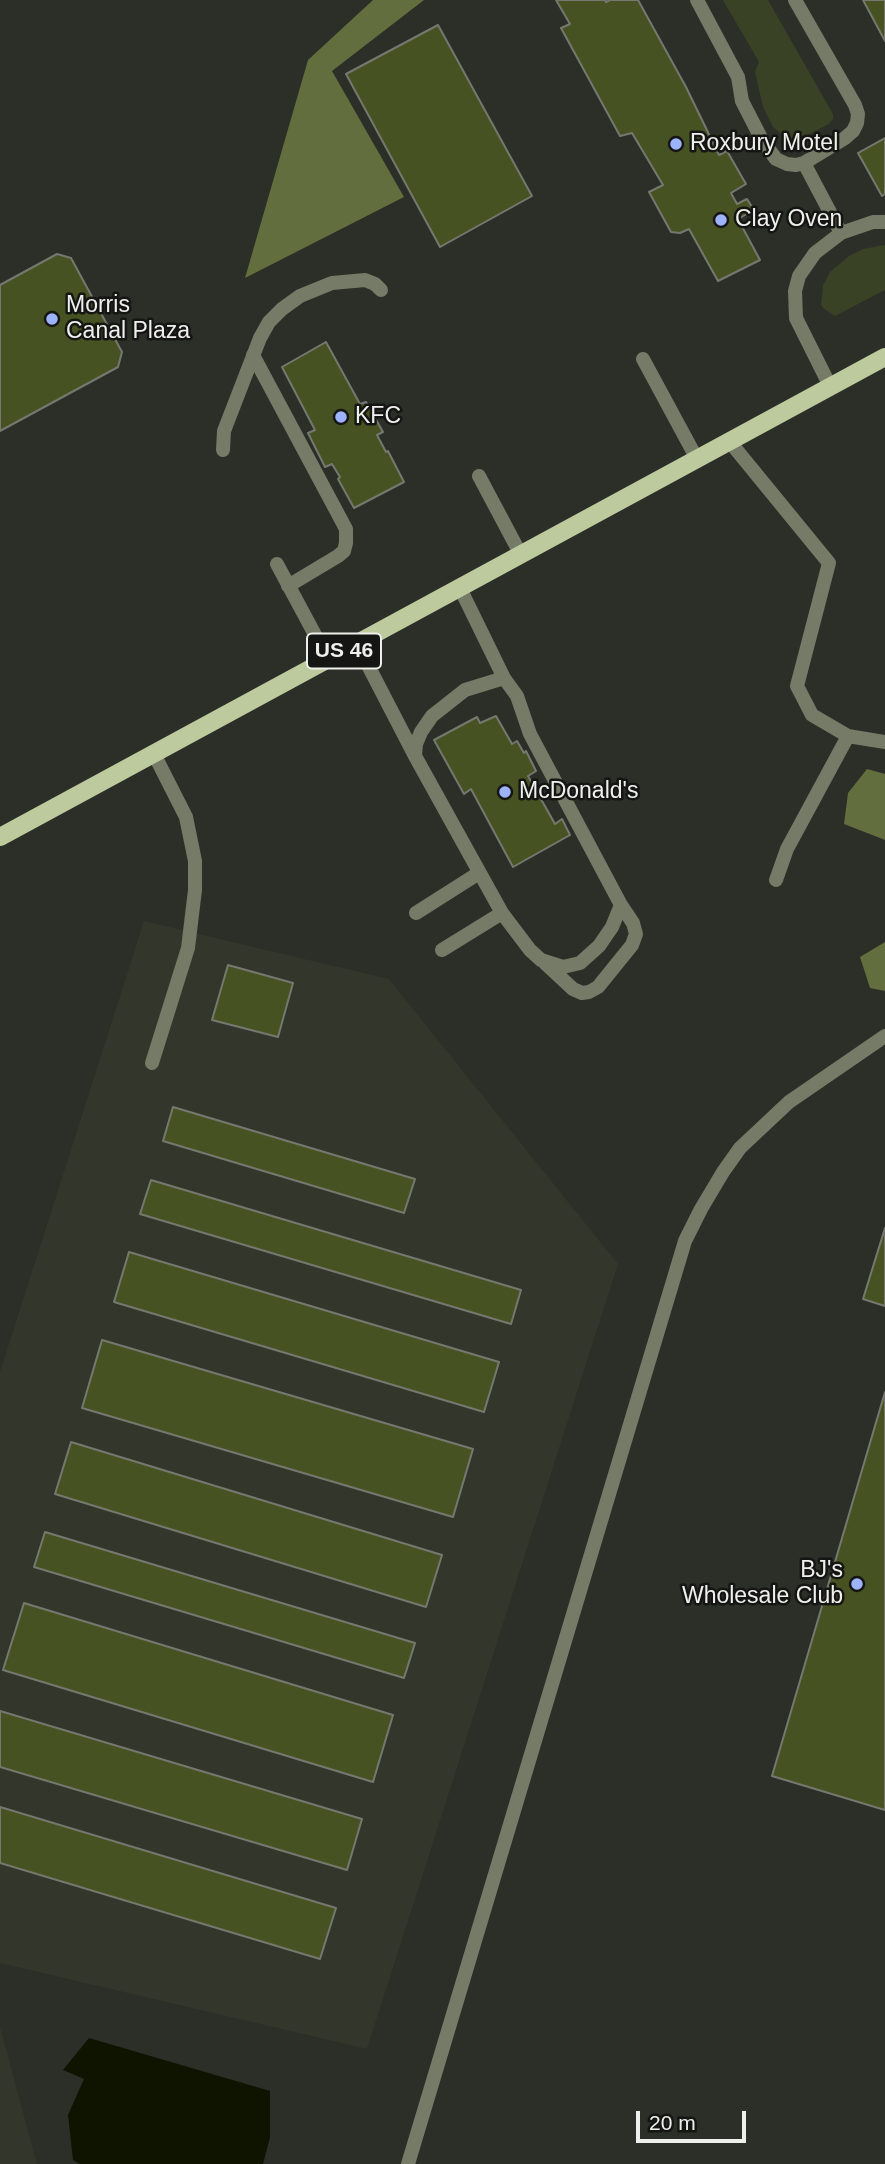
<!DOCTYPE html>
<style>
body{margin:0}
#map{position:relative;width:885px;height:2164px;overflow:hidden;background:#2c2e28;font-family:Helvetica,sans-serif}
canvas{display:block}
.scale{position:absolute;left:636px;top:2111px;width:110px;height:32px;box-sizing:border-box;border:4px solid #eff0ec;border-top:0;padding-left:9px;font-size:21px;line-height:24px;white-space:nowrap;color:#eff0ec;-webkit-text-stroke:5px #151613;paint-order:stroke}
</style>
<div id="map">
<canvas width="885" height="2164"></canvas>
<div class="scale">20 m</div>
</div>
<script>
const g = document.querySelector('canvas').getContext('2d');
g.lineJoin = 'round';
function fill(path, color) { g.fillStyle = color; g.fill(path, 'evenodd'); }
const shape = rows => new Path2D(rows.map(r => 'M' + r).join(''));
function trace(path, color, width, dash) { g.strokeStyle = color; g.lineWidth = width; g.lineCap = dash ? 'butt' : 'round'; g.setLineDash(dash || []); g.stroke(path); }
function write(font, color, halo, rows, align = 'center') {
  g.font = font + ' Helvetica,sans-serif'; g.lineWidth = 5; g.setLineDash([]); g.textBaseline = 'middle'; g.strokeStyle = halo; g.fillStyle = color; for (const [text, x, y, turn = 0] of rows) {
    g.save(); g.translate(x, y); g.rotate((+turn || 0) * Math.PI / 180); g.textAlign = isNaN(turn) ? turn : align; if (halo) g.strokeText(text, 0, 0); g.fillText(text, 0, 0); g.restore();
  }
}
const built = shape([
 [144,921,389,979,618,1264,367,2049,0,1963,0,1372],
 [0,2027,37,2164,0,2164]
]);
const green = shape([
 [723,0,768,0,833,114,833,119,829,124,800,139,786,138,773,127,763,107,755,72,759,62],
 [885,245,885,290,835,316,823,308,821,305,823,285,830,272,849,256,863,249]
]);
const forest = shape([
 [373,0,424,0,332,71,404,197,245,278,308,60],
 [867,769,885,774,885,840,844,824,848,793],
 [885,942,885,991,870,988,860,957]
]);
const water = shape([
 [89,2038,270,2091,270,2137,263,2164,80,2164,73,2160,68,2115,84,2079,63,2070]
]);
const building = shape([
 [556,0,605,0,606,2,610,0,638,0,686,87,719,155,727,151,746,184,731,193,737,204,747,199,754,210,738,219,760,260,718,281,689,229,680,233,671,232,649,192,663,185,632,133,620,136,561,28,570,24,556,0],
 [863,0,885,0,885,41,863,0],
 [438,25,532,196,440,247,346,74,438,25],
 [885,138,885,194,882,196,858,153,885,138],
 [57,254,71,258,122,352,118,367,0,431,0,285,57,254],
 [326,342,360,404,366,402,383,432,377,435,386,452,388,451,404,482,354,508,338,479,340,477,332,464,325,467,308,433,315,430,282,367,326,342],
 [496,716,512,744,517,741,524,753,526,751,536,771,528,776,555,824,562,819,570,835,513,867,471,789,464,794,434,740,477,717,480,723,496,716],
 [228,965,293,983,278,1037,212,1020,228,965],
 [173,1107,415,1179,404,1213,163,1141,173,1107],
 [151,1180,521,1290,511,1324,140,1214,151,1180],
 [885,1228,885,1306,863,1299,885,1228],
 [129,1252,499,1362,484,1412,114,1302,129,1252],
 [102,1340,473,1449,453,1517,82,1408,102,1340],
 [885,1392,885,1810,772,1776,885,1392],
 [71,1442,442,1555,426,1607,55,1494,71,1442],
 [45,1532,415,1643,404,1678,34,1567,45,1532],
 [24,1603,393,1715,373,1782,3,1670,24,1603],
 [0,1711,362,1819,347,1870,0,1767,0,1711],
 [0,1807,336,1908,320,1959,0,1863,0,1807]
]);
const lane = shape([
 [697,0,738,77,742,101,762,140,776,159,787,164,796,165,804,163,845,138,853,131,857,123,858,114,855,105,795,0],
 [804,163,841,233],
 [253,355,346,529,346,543,344,551,338,556,288,586],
 [643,359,697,459],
 [830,386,796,318,795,291,799,276,815,253,841,233,873,222,885,222],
 [730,442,829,563,797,686,812,715,848,736],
 [223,450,224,431,260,338,269,322,282,309,300,296,332,283,365,280,375,284,381,290],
 [479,476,521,555],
 [277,564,328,659],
 [357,644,415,756,502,913,530,950,541,960,563,967,580,963,599,946,612,927,621,905,530,734,517,696,504,678,460,588],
 [415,756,416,744,421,732,432,716,465,690,504,678],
 [776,880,787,849,848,736,885,742],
 [416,913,479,873],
 [442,950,502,913],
 [545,963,573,989,582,993,589,992,598,987,632,945,636,934,633,923,621,905],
 [152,1063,188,948,195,890,195,861,186,817,154,754],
 [408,2164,685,1241,701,1209,723,1172,740,1148,789,1102,885,1036]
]);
const primary = shape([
 [0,837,885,357]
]);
const markers = [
 [676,144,7,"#9db4fd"],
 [721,220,7,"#9db4fd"],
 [52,319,7,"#9db4fd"],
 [341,417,7,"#9db4fd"],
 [505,792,7,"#9db4fd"],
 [857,1584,7,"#9db4fd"]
];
const shields = [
 [344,651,74]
];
const shieldNames = [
 ["US 46",344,651]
];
const poiNames = [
 ["Roxbury Motel",690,144],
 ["Clay Oven",735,220],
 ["Morris",66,306],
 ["Canal Plaza",66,332],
 ["KFC",355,417],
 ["McDonald's",519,792],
 ["BJ's",843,1571,"right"],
 ["Wholesale Club",843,1597,"right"]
];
fill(built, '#33362a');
fill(green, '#3a4225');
fill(forest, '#626e3d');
fill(water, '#0e1400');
fill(building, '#475222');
trace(building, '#767870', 2);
trace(lane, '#757b66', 14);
trace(primary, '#bdca9e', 18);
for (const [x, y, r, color] of markers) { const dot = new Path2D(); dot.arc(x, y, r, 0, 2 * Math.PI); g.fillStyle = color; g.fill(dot); trace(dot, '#151613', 2.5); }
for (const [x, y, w] of shields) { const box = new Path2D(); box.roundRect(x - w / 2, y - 17.5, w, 35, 5); g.fillStyle = '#151613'; g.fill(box); trace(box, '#eff0ec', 2); }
write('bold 21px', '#eff0ec', null, shieldNames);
write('23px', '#eff0ec', '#151613', poiNames, 'left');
</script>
